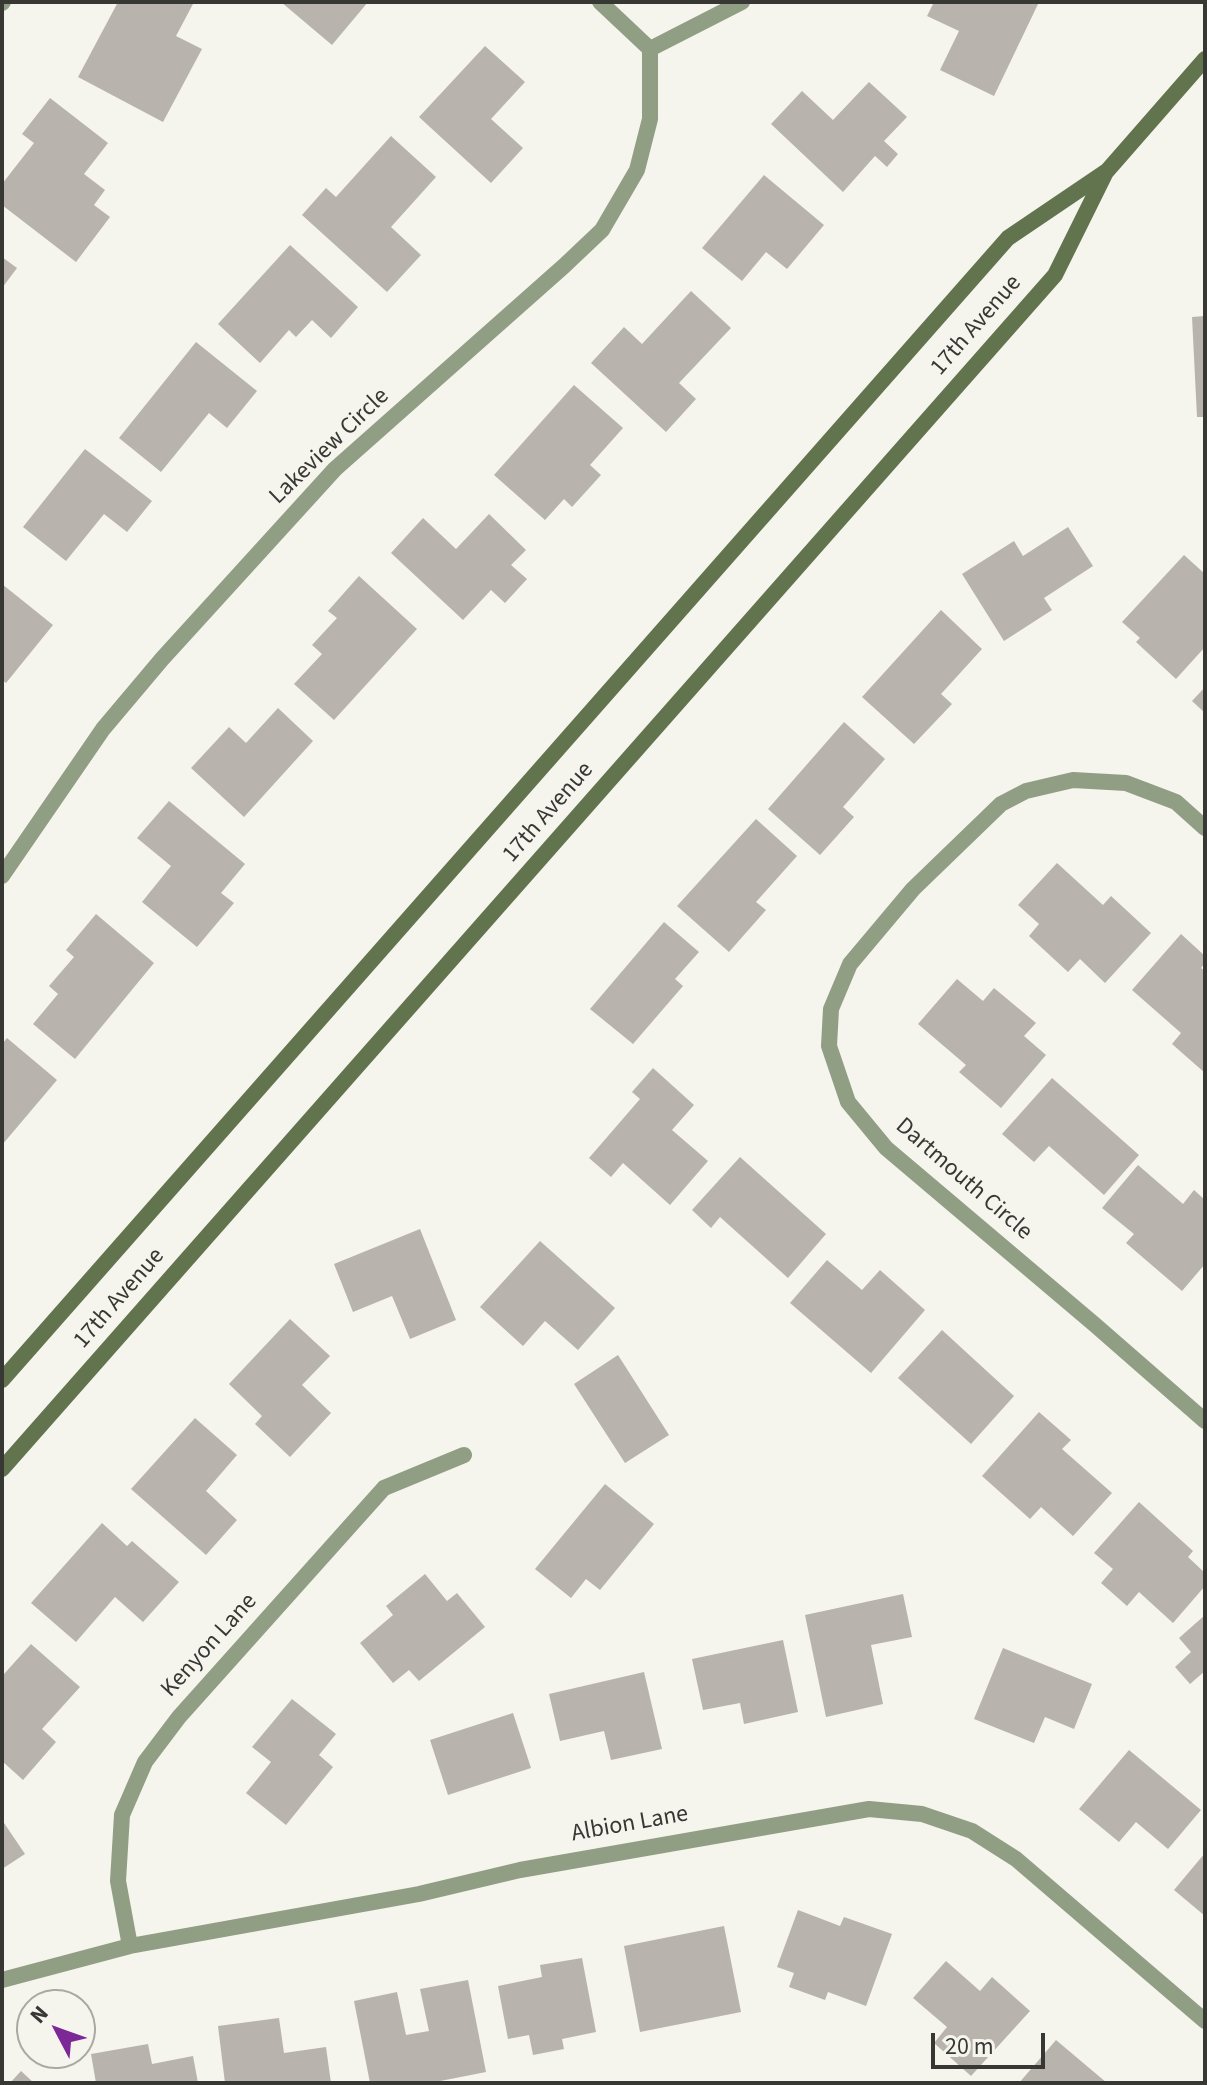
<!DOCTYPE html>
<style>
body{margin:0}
#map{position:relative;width:1207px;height:2085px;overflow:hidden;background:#f5f4ed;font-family:"Source Sans 3",sans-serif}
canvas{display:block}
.frame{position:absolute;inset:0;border:4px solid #373734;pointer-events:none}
.north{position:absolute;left:16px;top:1989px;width:80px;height:80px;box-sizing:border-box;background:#f5f4ed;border:2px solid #a9a8a3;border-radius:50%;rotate:311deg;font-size:22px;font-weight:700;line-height:32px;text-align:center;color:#373734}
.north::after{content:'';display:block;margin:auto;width:28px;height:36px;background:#7d2897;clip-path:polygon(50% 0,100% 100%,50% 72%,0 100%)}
.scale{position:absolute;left:931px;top:2033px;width:114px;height:36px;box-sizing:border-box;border:4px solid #373734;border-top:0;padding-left:10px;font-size:24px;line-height:28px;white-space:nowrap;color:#373734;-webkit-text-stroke:6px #f5f4ed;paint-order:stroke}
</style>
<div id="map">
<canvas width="1207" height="2085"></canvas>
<div class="frame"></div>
<div class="north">N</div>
<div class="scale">20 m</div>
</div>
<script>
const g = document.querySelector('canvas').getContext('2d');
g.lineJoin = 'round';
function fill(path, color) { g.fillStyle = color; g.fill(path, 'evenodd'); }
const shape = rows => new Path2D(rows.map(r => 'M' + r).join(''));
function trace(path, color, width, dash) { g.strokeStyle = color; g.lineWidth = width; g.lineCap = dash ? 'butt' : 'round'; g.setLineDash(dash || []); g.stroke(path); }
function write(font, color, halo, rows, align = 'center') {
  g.font = font + ' "Source Sans 3",sans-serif'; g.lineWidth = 6; g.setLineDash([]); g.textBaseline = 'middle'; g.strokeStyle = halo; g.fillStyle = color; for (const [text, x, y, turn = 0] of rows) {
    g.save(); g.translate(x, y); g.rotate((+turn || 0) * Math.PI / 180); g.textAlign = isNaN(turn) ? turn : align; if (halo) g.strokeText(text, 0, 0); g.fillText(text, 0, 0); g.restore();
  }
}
const building = shape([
 [118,2,193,4,176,36,202,49,163,122,78,77],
 [281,2,368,2,332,45],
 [934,2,1039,2,994,96,940,70,959,31,927,16],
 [485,46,525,82,491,119,523,148,491,183,419,117],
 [869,82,907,117,884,141,898,154,887,167,875,156,843,192,771,124,802,91,833,120],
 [50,98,108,143,84,174,105,190,94,205,110,217,76,262,2,205,2,184,34,143,22,134],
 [391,136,436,177,391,227,421,255,387,292,302,215,326,188,336,197],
 [764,175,824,225,787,269,766,252,742,281,702,248],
 [290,245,358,307,331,338,312,320,296,337,289,330,260,363,218,324],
 [2,257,17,268,2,288],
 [691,291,731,328,679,383,696,399,666,432,591,363,624,327,642,344],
 [1205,316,1205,417,1197,417,1192,317],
 [196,342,257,391,227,428,209,413,161,472,119,438],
 [574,385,623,428,590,465,601,475,572,507,564,499,545,520,494,475],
 [85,449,152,501,127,532,104,514,66,561,23,527],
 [489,514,526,550,511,565,527,579,505,603,491,590,463,620,391,553,423,518,456,549],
 [1068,527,1093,566,1044,598,1052,610,1004,641,962,574,1014,541,1023,556],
 [1184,555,1205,574,1205,647,1176,679,1136,642,1140,638,1122,622],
 [359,576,417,629,334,720,294,684,322,654,312,645,337,618,328,611],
 [2,584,53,625,6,683,2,680],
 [941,610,982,649,941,694,952,704,914,744,862,697],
 [1205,687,1205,713,1192,701],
 [278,708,313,741,244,817,191,768,229,727,246,743],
 [844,722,885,759,843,807,854,817,820,855,768,809],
 [169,801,245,864,221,893,234,903,197,947,142,902,171,866,137,838],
 [756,819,797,856,756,902,766,910,729,952,677,906],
 [1057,863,1103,905,1111,896,1151,933,1105,983,1080,959,1068,972,1029,936,1039,924,1018,905],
 [96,914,154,963,75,1059,33,1024,58,994,49,986,74,957,66,950],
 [664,922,699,952,675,979,683,986,633,1044,590,1009],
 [1181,934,1205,956,1205,963,1201,968,1205,971,1205,1073,1172,1044,1181,1033,1132,990],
 [957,979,983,1001,994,988,1036,1023,1024,1036,1046,1055,1001,1108,959,1072,966,1065,918,1024],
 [7,1038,57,1080,2,1145,2,1044],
 [653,1068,694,1105,672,1130,708,1161,670,1205,623,1163,611,1177,589,1158,640,1099,632,1092],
 [1052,1078,1139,1155,1104,1195,1049,1146,1034,1162,1002,1134],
 [740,1157,826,1234,788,1278,720,1217,711,1228,692,1210],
 [1138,1165,1183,1204,1194,1190,1205,1200,1205,1264,1182,1291,1126,1243,1134,1234,1102,1208],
 [420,1229,456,1320,410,1339,392,1296,353,1312,334,1264],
 [540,1241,615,1308,578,1350,545,1321,523,1346,480,1307],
 [827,1260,862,1290,880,1270,925,1310,871,1373,790,1303],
 [290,1319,330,1356,302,1385,331,1413,290,1457,255,1424,262,1416,229,1384],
 [942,1330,1014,1396,971,1444,898,1378],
 [618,1355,669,1435,625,1463,574,1384],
 [1039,1412,1071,1440,1062,1449,1112,1493,1073,1536,1041,1507,1030,1519,982,1476],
 [195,1418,237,1455,206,1491,237,1520,206,1555,131,1489],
 [605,1484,654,1524,600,1590,586,1579,571,1598,535,1569],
 [1139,1502,1193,1551,1188,1557,1205,1573,1205,1586,1173,1623,1139,1592,1127,1606,1101,1583,1113,1569,1094,1553],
 [102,1523,127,1546,132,1541,179,1582,143,1622,115,1597,76,1642,31,1603],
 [425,1574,447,1601,457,1593,485,1627,419,1681,409,1670,393,1683,360,1643,393,1615,386,1606],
 [903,1594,912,1637,871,1645,883,1704,826,1717,805,1615],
 [1205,1615,1205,1671,1190,1684,1175,1667,1191,1652,1179,1638],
 [783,1640,798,1712,744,1724,740,1703,703,1710,692,1659],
 [31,1644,80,1687,42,1729,56,1742,23,1780,2,1761,2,1673,4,1674],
 [1003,1648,1092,1684,1074,1729,1045,1717,1034,1743,974,1719],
 [644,1672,662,1749,611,1760,604,1731,560,1741,549,1694],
 [292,1699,336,1734,319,1755,333,1767,286,1825,246,1793,271,1762,252,1747],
 [513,1713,531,1768,448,1795,430,1740],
 [1129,1750,1201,1810,1168,1849,1136,1822,1119,1842,1079,1809],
 [2,1820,25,1854,2,1869],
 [1205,1853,1205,1916,1174,1890],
 [798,1910,840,1926,844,1917,892,1934,866,2006,828,1992,825,2000,789,1987,794,1973,777,1967],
 [724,1926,741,2012,640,2032,624,1946],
 [582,1958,596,2032,562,2039,564,2049,533,2055,529,2035,508,2039,498,1986,542,1977,540,1965],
 [946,1961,980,1991,992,1977,1030,2011,971,2076,934,2043,947,2027,913,1998],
 [468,1980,486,2072,430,2083,370,2083,354,2001,397,1992,406,2035,429,2031,420,1989],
 [279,2018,284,2053,326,2047,331,2083,225,2083,218,2026],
 [1056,2040,1107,2083,1019,2083],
 [148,2044,152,2064,193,2056,198,2083,96,2083,91,2054],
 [21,2071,34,2083,10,2083]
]);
const minor = shape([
 [600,2,650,49],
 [2,3,3,2],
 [1205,828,1176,802,1126,783,1073,780,1026,791,1001,804,913,889,850,964,831,1009,829,1046,848,1102,886,1148,1094,1324,1205,1421],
 [2,876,103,729,162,659,335,469,564,266,602,230,637,170,650,119,650,49,742,2],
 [130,1946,118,1881,122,1815,145,1762,179,1717,384,1488,464,1455],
 [2,1980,130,1946,419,1894,520,1870,869,1809,922,1814,972,1831,1016,1859,1205,2021]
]);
const secondary = shape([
 [2,1380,1008,238,1107,171,1205,59],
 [2,1469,1055,275,1106,172]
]);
const streetNames = [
 ["17th Avenue",977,326,-49],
 ["Lakeview Circle",330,447,-44],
 ["17th Avenue",549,813,-49],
 ["Dartmouth Circle",963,1180,41],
 ["17th Avenue",120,1299,-49],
 ["Kenyon Lane",210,1646,-48],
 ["Albion Lane",630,1825,-10]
];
fill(building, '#b8b3ad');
trace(minor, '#909e84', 16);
trace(secondary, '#61744e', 16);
write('24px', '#373734', '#f5f4ed', streetNames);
</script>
